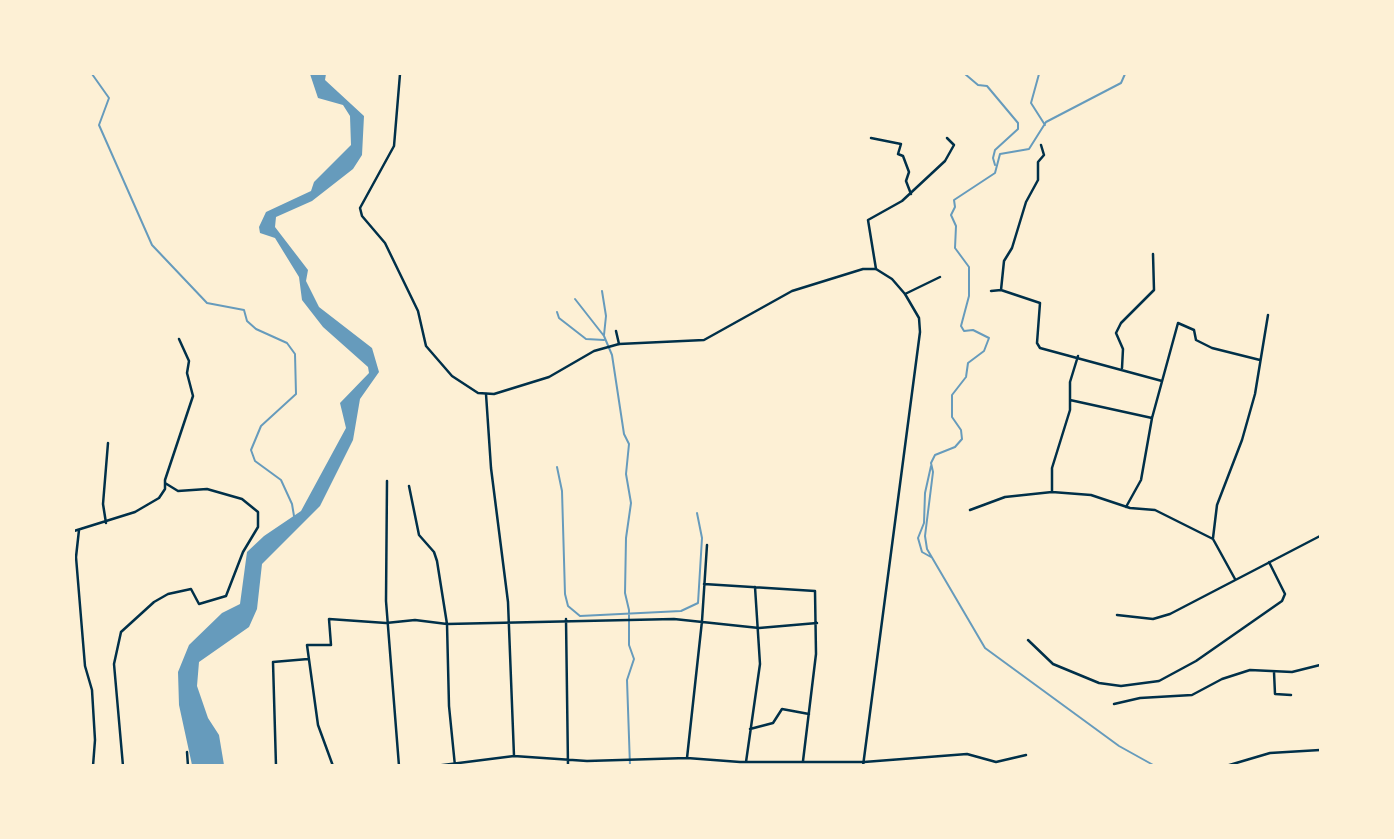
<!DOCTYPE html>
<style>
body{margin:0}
#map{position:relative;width:1394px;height:839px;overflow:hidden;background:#fdf0d5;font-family:"Golos Text",sans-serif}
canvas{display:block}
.frame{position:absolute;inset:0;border:75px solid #fdf0d5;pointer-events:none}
</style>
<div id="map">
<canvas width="1394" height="839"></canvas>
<div class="frame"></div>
</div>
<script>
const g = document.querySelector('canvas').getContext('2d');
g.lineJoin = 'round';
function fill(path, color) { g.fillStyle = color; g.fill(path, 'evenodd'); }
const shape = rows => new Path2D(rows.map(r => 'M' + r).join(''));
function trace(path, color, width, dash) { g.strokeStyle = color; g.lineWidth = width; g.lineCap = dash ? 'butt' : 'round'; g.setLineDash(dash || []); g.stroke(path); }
const water = shape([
 [310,74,326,74,325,80,364,116,362,155,353,169,312,201,276,217,275,227,308,270,306,281,319,307,372,348,379,372,360,399,353,440,320,506,262,564,257,609,249,627,199,662,197,686,208,718,219,735,224,765,192,765,179,705,178,672,189,645,222,613,240,604,247,552,264,536,301,511,346,428,340,403,369,373,368,367,323,327,302,300,299,277,275,238,260,233,259,227,266,212,311,191,314,182,351,145,350,116,343,105,318,98]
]);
const stream = shape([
 [92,74,109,98,99,125,152,245,207,303,244,310,247,321,256,329,287,343,295,354,296,394,261,426,251,450,255,461,281,480,292,504,294,516],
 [965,74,978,85,987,86,1018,123,1018,129,995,150,993,158,995,165],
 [1039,74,1031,103,1045,125],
 [1125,74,1121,83,1046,122,1029,149,1000,154,995,173,954,200,955,207,951,215,956,226,955,248,969,267,969,296,961,326,964,331,973,330,989,338,984,351,968,363,966,377,952,395,952,417,961,430,962,439,955,447,935,455,931,463,933,472,925,536,927,549,985,648,1119,746,1155,766],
 [602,291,606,316,604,335],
 [575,299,604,336,612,355,624,434,629,444,626,474,631,503,626,538,625,593,629,610,629,645,634,659,627,680,630,766],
 [557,312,559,318,586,339,604,340],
 [931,466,925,493,924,523,918,538,922,552,931,557],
 [557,467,562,491,565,594,568,606,580,616,681,611,698,603,702,538,697,513]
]);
const minor = shape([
 [871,138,901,144,898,154,903,156,909,172,906,181,911,194],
 [876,269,868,220,902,201,945,161,954,145,947,138],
 [1001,290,1004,261,1012,248,1026,202,1038,180,1038,162,1044,155,1041,145],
 [991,291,1001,290,1040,303,1037,343,1040,348,1162,381],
 [905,294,940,277],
 [616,331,619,344],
 [1122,368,1123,349,1116,333,1121,323,1154,290,1153,254],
 [486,394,491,468,508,602,514,756],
 [1070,400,1152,418],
 [387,481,386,601,399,766],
 [409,486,419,535,434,552,437,561,447,624,449,706,455,766],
 [1052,492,1052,468,1070,410,1070,382,1078,356],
 [1126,507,1141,480,1152,418,1178,323,1194,330,1196,340,1212,348,1260,360],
 [970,510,1005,497,1052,492,1091,495,1130,508,1155,510,1213,539,1235,579],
 [106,523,103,504,108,443],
 [79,530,76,557,85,666,92,690,95,740,93,766],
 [74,531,135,512,159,498,165,489,165,480,193,396,187,373,189,361,179,339],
 [1213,538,1217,505,1242,440,1255,394,1268,315],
 [704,584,815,591,816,654,803,761],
 [1117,615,1153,619,1170,614,1320,536],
 [566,619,568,766],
 [1028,640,1053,664,1099,683,1121,686,1159,681,1196,661,1282,601,1285,594,1269,562],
 [1274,672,1275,694,1291,695],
 [1114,704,1140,698,1192,695,1222,679,1250,670,1292,672,1320,665],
 [750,729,773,723,782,709,809,714],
 [187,752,188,766],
 [687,758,702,621,707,545],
 [746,762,760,664,755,587],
 [123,766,114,664,121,632,154,602,168,594,191,589,199,604,226,596,243,552,258,527,258,512,242,499,207,489,178,491,165,483],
 [276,766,273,662,308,659],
 [333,766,318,725,307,645,331,645,329,619,386,623,415,620,447,624,674,619,759,628,817,623],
 [435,766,514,756,587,761,687,758,740,762,864,762,967,754,996,762,1026,755],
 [1226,766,1270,753,1320,750]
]);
const tertiary = shape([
 [400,74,394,146,360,208,362,216,385,243,418,311,426,346,452,376,478,393,494,394,549,377,594,351,619,344,704,340,792,291,863,269,876,269,892,279,905,294,919,318,920,332,863,766]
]);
fill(water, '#669bbc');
trace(stream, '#669bbc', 2);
trace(minor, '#003049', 2.5);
trace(tertiary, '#003049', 2.5);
</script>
